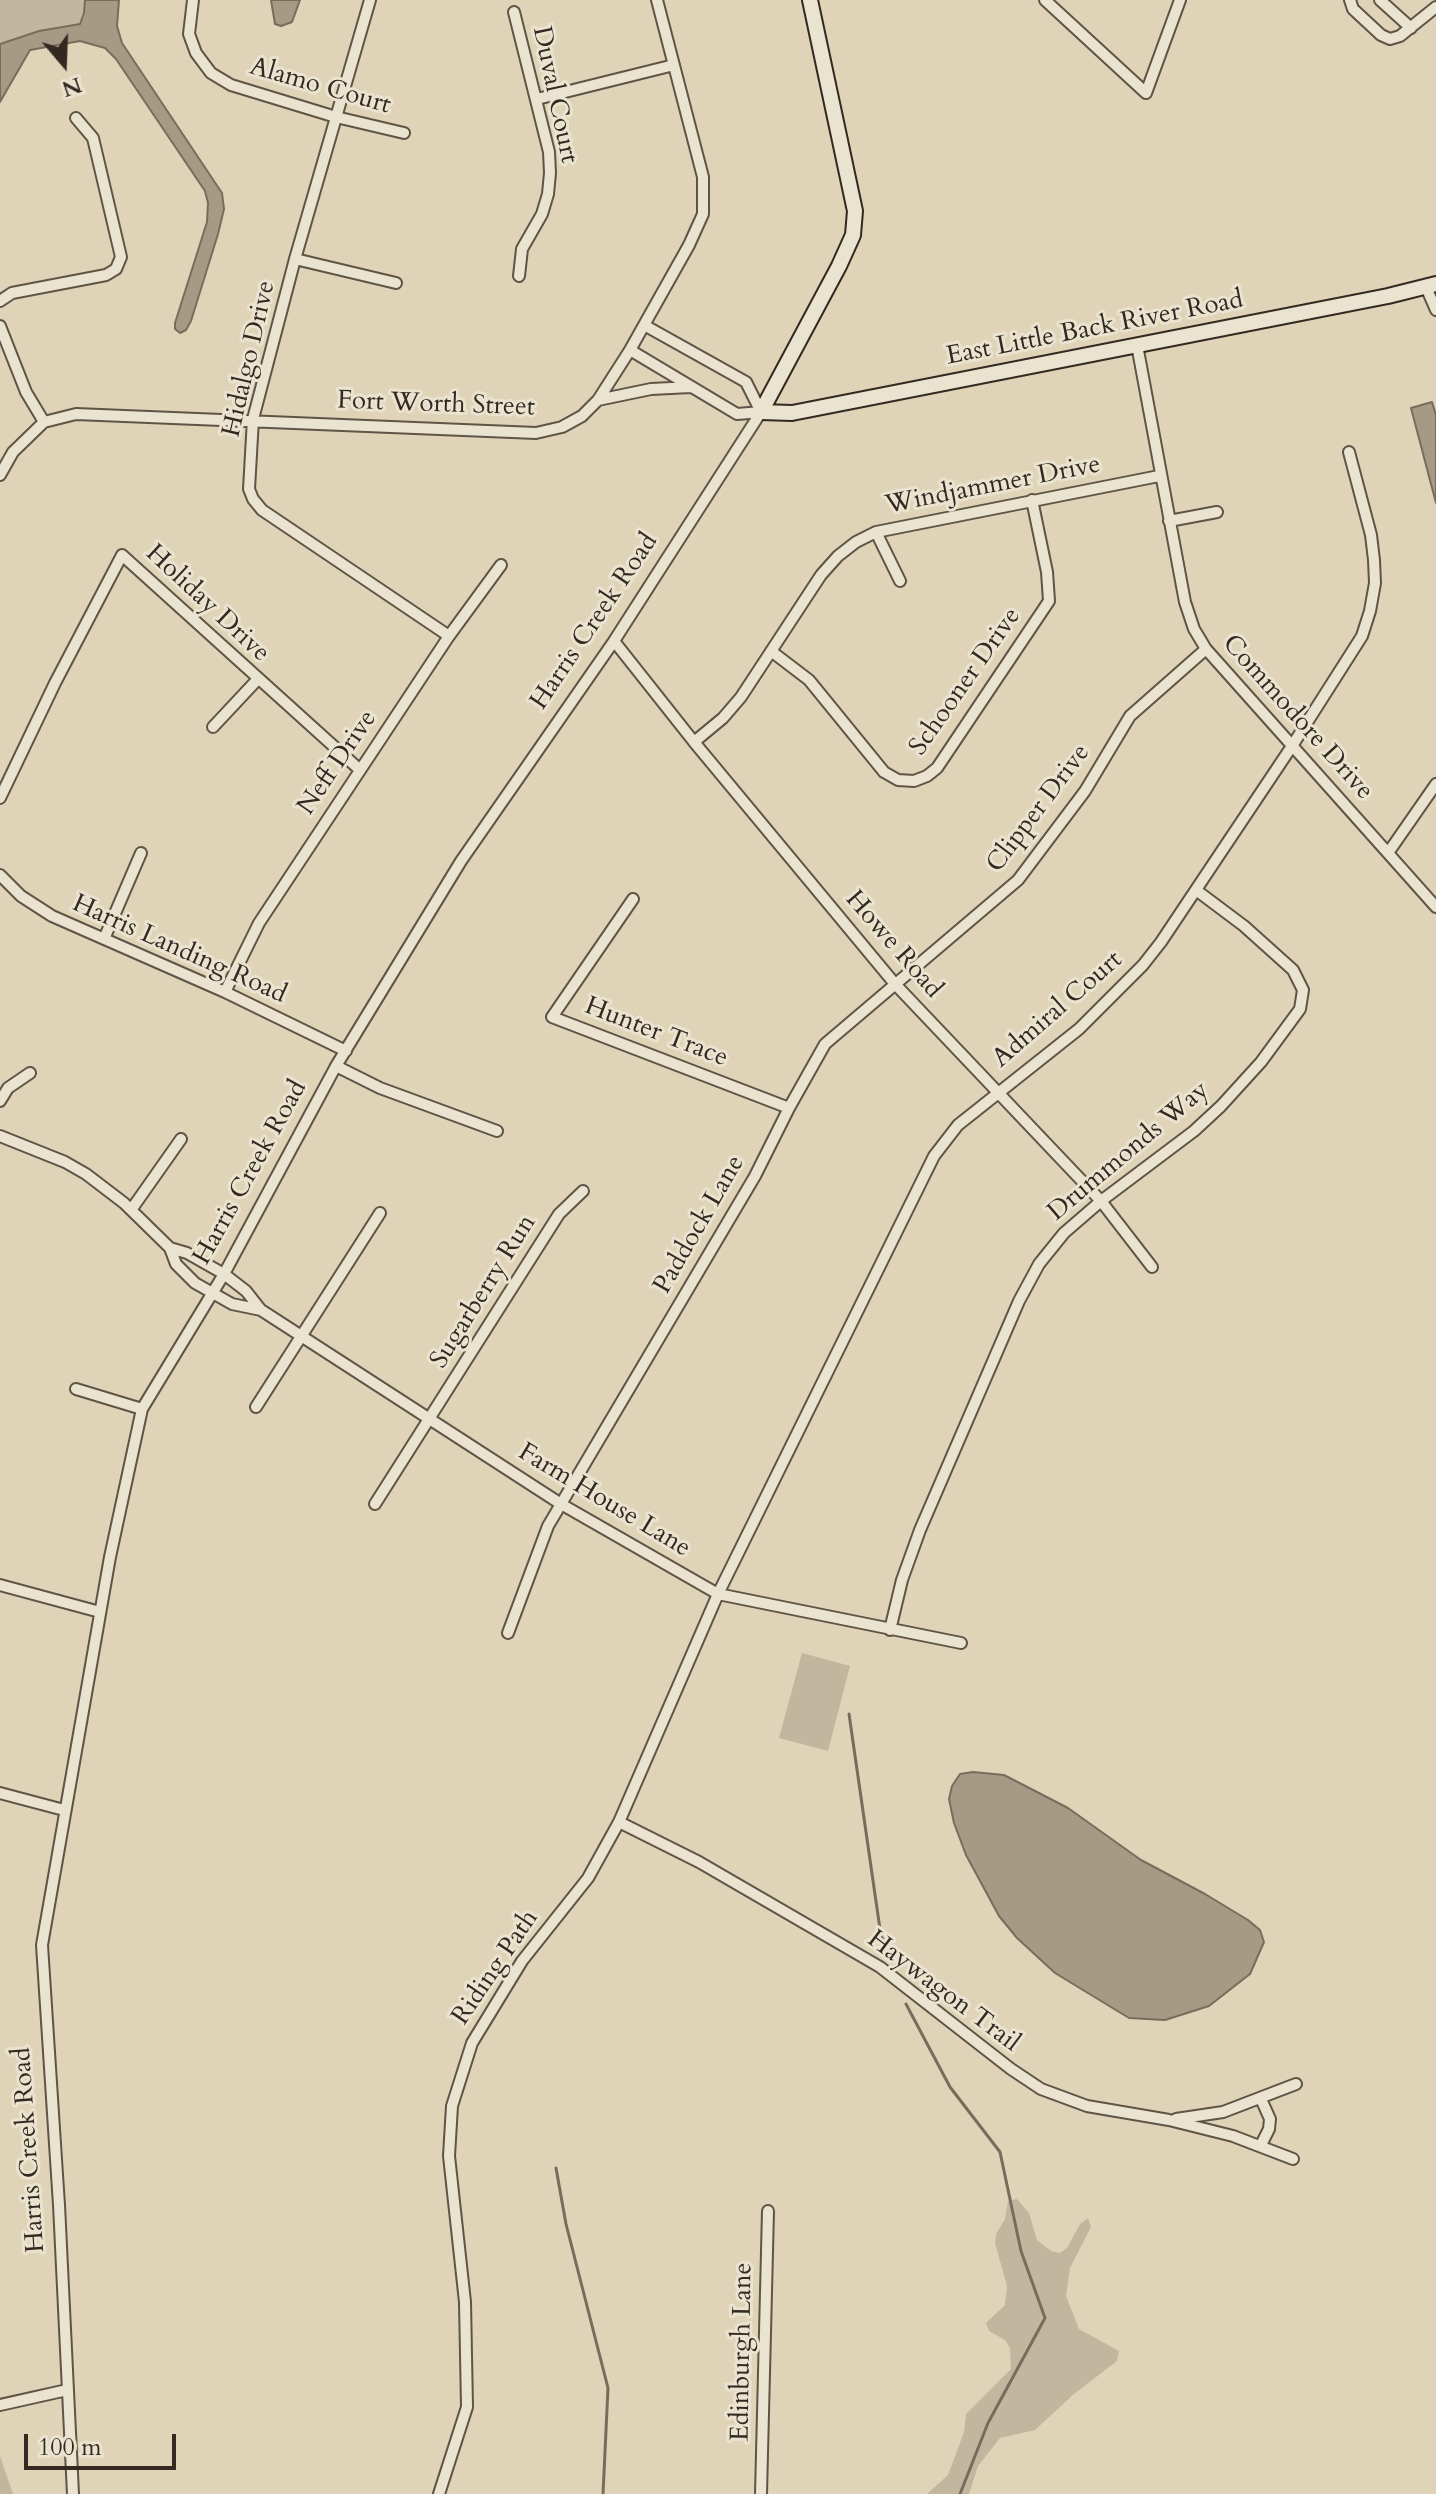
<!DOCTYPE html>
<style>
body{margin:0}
#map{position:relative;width:1436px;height:2494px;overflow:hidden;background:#dfd4b7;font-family:Cardo,serif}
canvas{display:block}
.north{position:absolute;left:24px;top:24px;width:80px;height:80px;-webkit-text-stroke:6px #eae3d0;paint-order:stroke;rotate:161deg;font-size:22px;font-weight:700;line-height:32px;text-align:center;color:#342921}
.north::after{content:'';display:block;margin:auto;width:28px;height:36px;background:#342921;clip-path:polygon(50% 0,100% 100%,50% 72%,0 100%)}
.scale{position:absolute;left:24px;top:2434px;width:152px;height:36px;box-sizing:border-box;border:4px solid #342921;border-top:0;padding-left:10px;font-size:24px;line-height:28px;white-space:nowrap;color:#342921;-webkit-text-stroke:6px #eae3d0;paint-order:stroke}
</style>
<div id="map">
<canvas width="1436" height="2494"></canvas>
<div class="north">N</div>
<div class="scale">100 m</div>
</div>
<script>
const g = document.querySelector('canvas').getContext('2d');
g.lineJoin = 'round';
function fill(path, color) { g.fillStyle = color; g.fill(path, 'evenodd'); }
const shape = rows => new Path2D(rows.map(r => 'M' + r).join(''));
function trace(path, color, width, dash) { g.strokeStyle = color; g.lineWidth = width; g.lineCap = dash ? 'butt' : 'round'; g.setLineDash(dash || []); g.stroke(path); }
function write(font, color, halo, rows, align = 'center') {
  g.font = font + ' Cardo,serif'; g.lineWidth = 6; g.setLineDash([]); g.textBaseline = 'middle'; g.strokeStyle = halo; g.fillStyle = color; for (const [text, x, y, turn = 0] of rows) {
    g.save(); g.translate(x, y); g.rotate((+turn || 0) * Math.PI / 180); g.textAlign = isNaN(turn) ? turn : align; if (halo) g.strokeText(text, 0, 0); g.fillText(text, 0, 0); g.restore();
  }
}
const green = shape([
 [0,0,107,0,80,24,39,31,0,63],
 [802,1653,850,1666,828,1751,779,1738],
 [1017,2199,1029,2213,1037,2240,1051,2251,1060,2253,1067,2248,1080,2224,1088,2218,1091,2227,1070,2268,1066,2296,1079,2329,1119,2351,1117,2361,1074,2394,1035,2430,1000,2438,978,2466,969,2494,927,2494,948,2475,964,2432,966,2414,1011,2369,1010,2348,1005,2340,989,2331,986,2323,1005,2305,1007,2286,995,2243,996,2234,1005,2219,1008,2201],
 [0,2456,13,2494,0,2494]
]);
const water = shape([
 [85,0,119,0,117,26,122,43,222,193,224,209,218,234,191,321,186,330,180,333,175,329,175,323,207,222,208,203,205,191,116,59,105,48,80,41,30,50,0,102,0,44,39,31,80,24,84,13,85,0],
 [271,0,300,0,292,22,281,26,275,24,271,0],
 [1432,402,1436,415,1436,503,1411,408,1432,402],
 [973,1772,1004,1775,1068,1808,1141,1860,1205,1894,1248,1920,1260,1930,1264,1942,1250,1974,1209,2006,1165,2020,1129,2018,1055,1973,1017,1938,999,1916,966,1855,954,1823,949,1799,952,1786,960,1774,973,1772]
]);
const stream = shape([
 [849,1714,881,1936,887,1946,900,1956],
 [906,2004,950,2087,1000,2152,1021,2251,1045,2318,988,2423,960,2494],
 [556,2168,566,2224,608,2388,603,2494]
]);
const street = shape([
 [193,0,189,34,196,53,211,73,231,85,336,117,404,133],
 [370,0,295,259,253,419,249,489,253,499,262,510,449,636],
 [1045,0,1146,93,1180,0],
 [1350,0,1353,9,1381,35,1390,39,1400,36,1436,7],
 [1380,0,1411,28],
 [514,12,549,152,550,173,548,194,542,214,522,249,519,276],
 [537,99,674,65],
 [295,259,396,283],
 [1426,287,1436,310],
 [0,301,12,293,106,275,116,269,121,257,93,138,76,118],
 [644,325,746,382,761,412],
 [0,326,26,392,44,422],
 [1137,345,1185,602,1194,629,1206,649,1436,907],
 [630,350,737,414,761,412],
 [598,400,651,389,691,387],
 [0,475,13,452,44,422,76,414,536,433,562,427,582,416,598,400,630,350,689,245,703,214,703,177,657,0],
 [1169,521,1217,512],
 [876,532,900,581],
 [614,641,694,742,895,984,1101,1201,1152,1267],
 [771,651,809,680,884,772,898,780,914,781,927,776,937,768,1049,601,1047,572,1032,500],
 [213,727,257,680],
 [694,742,723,718,741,697,821,575,838,556,856,542,876,532,1159,476],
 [0,798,55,683,122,555,360,770],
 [1388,853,1436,784],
 [0,875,21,896,52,916,225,992,346,1051],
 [633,899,552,1017,789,1108],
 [104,939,141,853],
 [225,992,259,923,449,636,501,565],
 [336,1066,380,1088,497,1131],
 [0,1101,8,1088,30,1073],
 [0,1136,65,1162,86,1174,124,1203,170,1248,187,1253,224,1274,246,1291,261,1310,561,1504,718,1594,961,1643],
 [131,1210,181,1139],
 [170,1248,176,1264,195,1283,232,1304,261,1310],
 [76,1389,142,1409],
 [256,1407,380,1213],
 [375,1504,559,1214,583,1191],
 [0,1585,100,1612],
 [890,1630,902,1580,920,1530,1019,1301,1039,1264,1064,1233,1101,1201,1194,1131,1221,1106,1261,1062,1300,1009,1303,990,1293,970,1244,926,1196,890],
 [508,1633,548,1526,755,1176,789,1108,825,1044,1018,880,1085,791,1130,716,1206,649],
 [0,1793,64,1810],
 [619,1822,699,1862,880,1967,1011,2069,1041,2089,1087,2106,1169,2120,1233,2136,1293,2159],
 [1261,2099,1270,2119,1269,2129,1261,2145],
 [1176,2119,1223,2112,1296,2084],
 [0,2405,67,2390],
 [73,2494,59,2205,42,1945,110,1557,142,1409,224,1274,336,1066,461,861,614,641,761,412],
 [439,2494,467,2407,465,2302,449,2156,452,2106,472,2043,522,1961,588,1878,619,1822,718,1594,934,1156,958,1125,1079,1029,1143,965,1161,942,1292,746,1362,636,1370,611,1375,583,1374,560,1371,535,1349,452],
 [761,2494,768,2211]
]);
const secondary = shape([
 [810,0,855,211,853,235,839,266,761,412,792,413,1388,296,1436,284]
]);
const streetNames = [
 ["Alamo Court",320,87,16],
 ["Duval Court",554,95,78],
 ["East Little Back River Road",1095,329,-11],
 ["Hidalgo Drive",250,359,-77],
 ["Fort Worth Street",436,405,2],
 ["Windjammer Drive",993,486,-11],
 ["Holiday Drive",207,604,43],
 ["Harris Creek Road",595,622,-56],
 ["Schooner Drive",966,682,-55],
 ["Commodore Drive",1297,718,48],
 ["Neff Drive",338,763,-56],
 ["Clipper Drive",1039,809,-53],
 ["Howe Road",893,945,49],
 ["Harris Landing Road",179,950,24],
 ["Admiral Court",1058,1010,-41],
 ["Hunter Trace",656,1033,21],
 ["Drummonds Way",1129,1152,-40],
 ["Harris Creek Road",251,1173,-61],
 ["Paddock Lane",700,1225,-60],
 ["Sugarberry Run",484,1292,-58],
 ["Farm House Lane",604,1501,31],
 ["Riding Path",496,1968,-56],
 ["Haywagon Trail",943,1992,37],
 ["Harris Creek Road",30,2150,-94],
 ["Edinburgh Lane",743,2352,-89]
];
fill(green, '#c2b79e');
fill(water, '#a59a84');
trace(water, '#786d5c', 2);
trace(stream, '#786d5c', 3);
trace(street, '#5f5446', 14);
trace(secondary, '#342921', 18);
trace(street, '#eae3d0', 10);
trace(secondary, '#eae3d0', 14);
write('26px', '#342921', '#eae3d0', streetNames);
</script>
